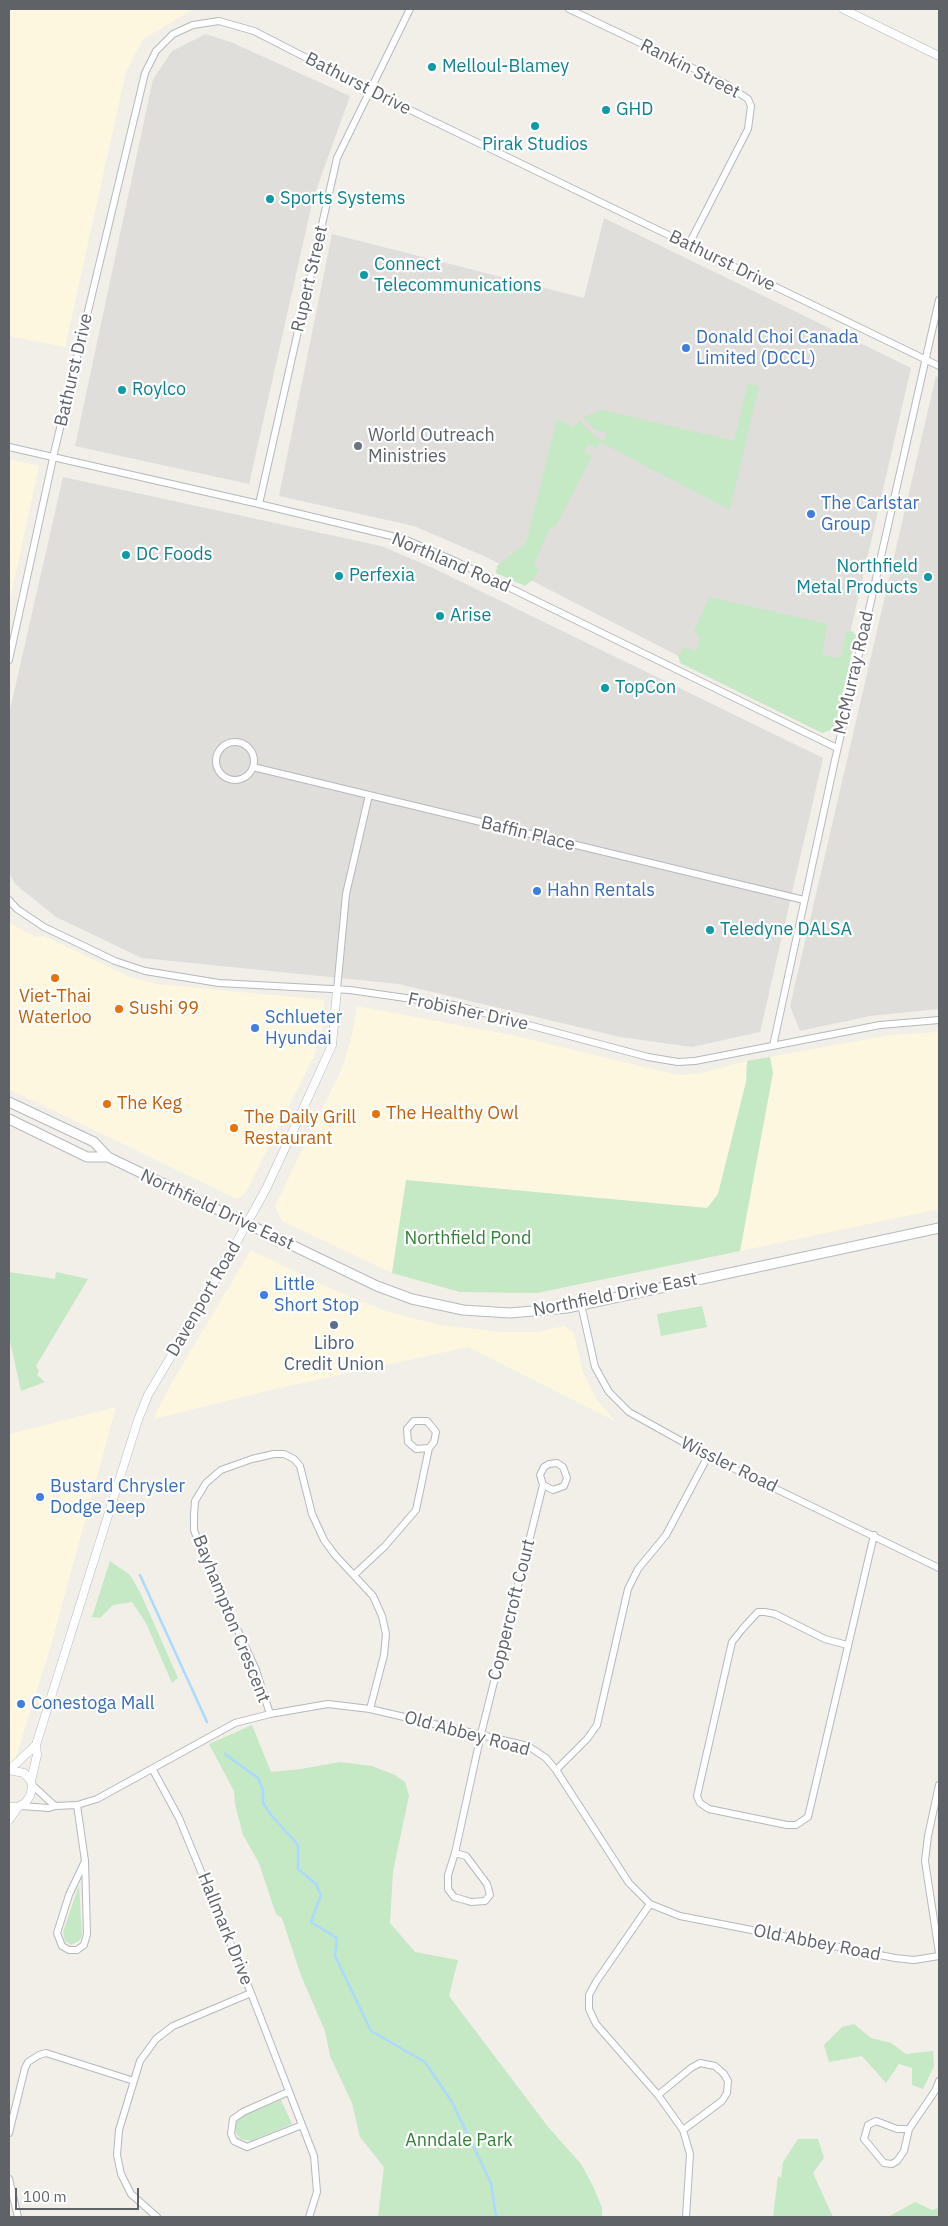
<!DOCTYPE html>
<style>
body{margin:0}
#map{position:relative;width:948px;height:2226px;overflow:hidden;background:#f1efe8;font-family:"IBM Plex Sans",sans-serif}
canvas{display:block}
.frame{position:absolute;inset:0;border:10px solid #5f6368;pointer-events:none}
.scale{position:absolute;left:15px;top:2188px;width:124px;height:22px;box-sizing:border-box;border:2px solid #5f6368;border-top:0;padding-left:6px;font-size:15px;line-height:18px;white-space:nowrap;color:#5f6368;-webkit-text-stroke:4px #fff;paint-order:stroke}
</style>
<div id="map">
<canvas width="948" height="2226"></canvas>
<div class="frame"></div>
<div class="scale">100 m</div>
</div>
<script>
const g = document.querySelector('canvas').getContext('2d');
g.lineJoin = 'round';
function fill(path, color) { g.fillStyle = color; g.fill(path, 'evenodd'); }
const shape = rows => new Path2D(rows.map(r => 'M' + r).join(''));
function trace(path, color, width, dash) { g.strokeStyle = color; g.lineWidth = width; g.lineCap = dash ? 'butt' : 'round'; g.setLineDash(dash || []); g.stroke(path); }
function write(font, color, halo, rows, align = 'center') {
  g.font = font + ' "IBM Plex Sans",sans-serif'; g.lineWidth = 4.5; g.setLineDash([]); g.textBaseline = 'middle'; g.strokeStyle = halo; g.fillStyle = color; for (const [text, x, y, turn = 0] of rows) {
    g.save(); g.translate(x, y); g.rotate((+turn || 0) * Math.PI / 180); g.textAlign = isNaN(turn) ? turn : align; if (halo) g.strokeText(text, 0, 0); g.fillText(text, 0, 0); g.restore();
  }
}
const commercial = shape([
 [9,9,194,9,143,39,126,72,65,347,9,336],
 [9,459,39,466,9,604],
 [9,923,36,937,44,936,130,977,157,984,324,1000,322,1029,314,1056,246,1192,241,1197,237,1199,9,1089,9,1005,11,999,9,998],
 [357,1006,516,1036,677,1075,698,1074,747,1061,746,1082,718,1194,707,1208,406,1180,392,1273,282,1221,275,1206,343,1066,352,1035],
 [939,1032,939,1209,740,1251,773,1073,770,1057,890,1035],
 [251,1250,329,1288,385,1311,439,1325,501,1332,538,1332,564,1326,574,1333,583,1373,596,1399,615,1421,468,1347,284,1387,153,1419,172,1382],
 [116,1407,51,1645,14,1763,9,1765,9,1434]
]);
const industrial = shape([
 [206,34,233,43,350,96,313,199,249,484,75,446,153,79,172,51],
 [604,218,911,368,829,724,692,663,486,557,414,526,279,496,332,234,584,298],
 [936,376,939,378,939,1009,870,1016,800,1031,790,1006],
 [63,477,381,546,433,568,823,758,760,1032,692,1047,620,1037,399,984,142,958,56,917,15,884,9,872,9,714]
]);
const green = shape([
 [748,383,759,386,730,510,600,442,596,448,588,444,584,452,592,456,556,526,550,528,534,564,539,569,535,578,525,586,496,573,497,566,526,543,557,419,574,427,579,420,595,437,604,441,607,433,595,430,583,417,603,410,734,441],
 [710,597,827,624,822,654,835,658,841,657,846,632,852,631,856,636,834,729,822,733,680,663,678,655,684,647,696,651,700,637,694,630],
 [770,1057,773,1073,740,1251,537,1293,460,1292,392,1273,406,1180,707,1208,718,1194,746,1082,747,1061],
 [9,1272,55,1279,56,1272,88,1279,36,1366,39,1371,37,1375,45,1382,21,1391,9,1336],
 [702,1306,707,1327,661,1336,657,1314],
 [110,1561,130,1575,140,1592,178,1678,172,1683,146,1623,132,1602,113,1605,100,1618,92,1617],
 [252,1725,271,1772,301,1769,340,1762,372,1766,395,1775,405,1782,409,1796,393,1871,390,1923,415,1952,458,1960,449,1996,549,2128,581,2164,593,2186,602,2208,602,2217,378,2217,384,2167,360,2137,352,2103,330,2056,325,2031,300,1973,282,1918,276,1914,259,1863,243,1835,235,1804,234,1791,209,1744],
 [79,1885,82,1936,79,1941,71,1945,65,1941,63,1932],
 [854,2024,871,2038,891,2043,906,2054,933,2051,934,2066,923,2089,912,2085,912,2068,899,2064,886,2083,862,2056,829,2062,824,2045,842,2027],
 [281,2100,292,2124,251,2141,241,2139,237,2135,235,2128,237,2121,242,2116],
 [798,2139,818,2139,824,2158,813,2173,833,2217,773,2217,778,2176,781,2178,783,2162],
 [915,2202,932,2210,939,2208,939,2217,888,2217]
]);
const stream = shape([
 [140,1575,207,1722],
 [225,1754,258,1778,263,1790,263,1803,271,1815,298,1845,298,1869,316,1884,321,1895,311,1922,337,1938,335,1956,371,2031,425,2062,452,2102,491,2183,496,2217]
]);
const minor = shape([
 [569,9,724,83,748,99,751,106,748,129,689,244],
 [9,447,259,504,404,539,457,562,837,748],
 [259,504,337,158,410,9],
 [9,660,55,449,145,73,156,51,173,34,193,25,219,21,254,31,371,91,939,366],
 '216 761a19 19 0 1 1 38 0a19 19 0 1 1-38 0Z',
 [253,767,804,900],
 [9,900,17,909,44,927,115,961,145,971,219,983,350,990,454,1005,648,1057,678,1062,695,1061,880,1025,939,1020],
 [337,990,346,894,369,795],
 [773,1046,835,760,939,300],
 [581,1304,595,1367,609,1392,629,1412,708,1456,939,1568],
 [354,1575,385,1546,416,1510,429,1448,434,1442,436,1432,427,1421,414,1421,407,1429,408,1442,416,1449,429,1448],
 [847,1645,825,1639,775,1614,765,1612,758,1612,744,1627,732,1642,697,1796,700,1803,709,1809,787,1825,796,1825,808,1817,874,1535],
 [270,1714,256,1670,204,1557,194,1530,194,1515,195,1501,206,1483,221,1470,252,1459,274,1454,284,1454,294,1459,300,1466,312,1514,324,1540,335,1555,373,1596,382,1616,386,1634,384,1655,370,1709],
 [153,1770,179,1818,251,1993,314,2156,317,2192,309,2217],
 [556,1770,587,1739,597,1725,628,1589,638,1569,666,1535,708,1456],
 [31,1784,55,1806],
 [939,1785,928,1836,925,1861,939,1953],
 [77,1805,85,1861,87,1934,84,1945,77,1950,69,1950,62,1946,57,1933,69,1895,85,1861],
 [21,1806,49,1808,55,1806,77,1805,97,1799,235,1723,270,1714,328,1704,370,1709,528,1746,546,1758,556,1770,629,1883,650,1904,680,1916,895,1958,914,1960,939,1956],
 [455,1853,448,1875,448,1889,454,1897,461,1899,471,1902,485,1901,490,1895,487,1884,466,1856,455,1853,481,1734,543,1485,540,1475,544,1467,549,1464,557,1463,563,1467,567,1478,564,1486,553,1490,543,1485],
 [650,1904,596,1982,589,1995,589,2009,596,2024,658,2095,683,2130,690,2154,686,2217],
 [288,2092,243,2112,233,2119,231,2134,234,2141,247,2147,302,2125],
 [658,2095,691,2068,700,2063,715,2066,724,2074,728,2081,727,2093,722,2101,683,2130],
 [909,2129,897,2129,876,2121,868,2125,864,2139,884,2163,892,2164,897,2161,904,2151,909,2129,935,2091,939,2081],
 [9,2133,25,2068,28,2062,39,2055,46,2053,134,2081],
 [9,2179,18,2217],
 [157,2217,131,2194,121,2174,117,2155,119,2130,140,2061,156,2039,173,2026,251,1993]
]);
const tertiary = shape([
 [843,9,939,56],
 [9,1770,24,1773,31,1781,32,1788,30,1796,25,1803,18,1807,9,1807],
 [9,1770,36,1745],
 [31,1781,37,1755,36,1745,138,1420,148,1395,205,1299,266,1189,298,1120,332,1045,337,990],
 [9,1820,18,1807]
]);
const secondary = shape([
 [9,1102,94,1142,108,1157,377,1286,412,1299,463,1310,510,1313,567,1308,939,1228],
 [9,1119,87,1157,108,1157]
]);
const markers = [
 [432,67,5,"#0f9aa8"],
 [606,110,5,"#0f9aa8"],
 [535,126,5,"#0f9aa8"],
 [270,199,5,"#0f9aa8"],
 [364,275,5,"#0f9aa8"],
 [686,348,5,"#3f7fe0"],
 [122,390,5,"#0f9aa8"],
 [358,446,5,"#6b7280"],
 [811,514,5,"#3f7fe0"],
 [126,555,5,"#0f9aa8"],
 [339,576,5,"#0f9aa8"],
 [928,577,5,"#0f9aa8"],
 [440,616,5,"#0f9aa8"],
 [605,688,5,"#0f9aa8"],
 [537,891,5,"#3f7fe0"],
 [710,930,5,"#0f9aa8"],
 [55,978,5,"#e8710a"],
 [119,1009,5,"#e8710a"],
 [255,1028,5,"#3f7fe0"],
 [107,1104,5,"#e8710a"],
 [376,1114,5,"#e8710a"],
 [234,1128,5,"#e8710a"],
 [264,1295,5,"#3f7fe0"],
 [334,1325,5,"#5c6f8a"],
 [40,1497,5,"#3f7fe0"],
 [21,1704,5,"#3f7fe0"]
];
const cultureNames = [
 ["Melloul-Blamey",442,67],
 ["GHD",616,110],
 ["Pirak Studios",535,145,"center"],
 ["Sports Systems",280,199],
 ["Connect",374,265],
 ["Telecommunications",374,286],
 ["Roylco",132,390],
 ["DC Foods",136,555],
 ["Northfield",918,567,"right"],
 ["Metal Products",918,588,"right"],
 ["Perfexia",349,576],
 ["Arise",450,616],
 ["TopCon",615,688],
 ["Teledyne DALSA",720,930]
];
const streetNames = [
 ["Rankin Street",690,69,27],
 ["Bathurst Drive",358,84,27],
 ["Bathurst Drive",722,261,26],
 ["Rupert Street",310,279,-77],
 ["Bathurst Drive",74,370,-77],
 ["Northland Road",451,563,23],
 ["McMurray Road",854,673,-77],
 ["Baffin Place",528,834,14],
 ["Frobisher Drive",468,1012,12],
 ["Northfield Drive East",217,1210,25],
 ["Northfield Drive East",615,1295,-11],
 ["Davenport Road",204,1299,-60],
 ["Wissler Road",729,1465,26],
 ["Coppercroft Court",512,1610,-76],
 ["Bayhampton Crescent",231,1619,68],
 ["Old Abbey Road",467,1734,15],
 ["Hallmark Drive",225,1929,68],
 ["Old Abbey Road",817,1943,11]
];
const shopNames = [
 ["Donald Choi Canada",696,338],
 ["Limited (DCCL)",696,359],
 ["The Carlstar",821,504],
 ["Group",821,525],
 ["Hahn Rentals",547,891],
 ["Schlueter",265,1018],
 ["Hyundai",265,1039],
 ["Little",274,1285],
 ["Short Stop",274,1306],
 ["Bustard Chrysler",50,1487],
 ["Dodge Jeep",50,1508],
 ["Conestoga Mall",31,1704]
];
const worshipNames = [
 ["World Outreach",368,436],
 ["Ministries",368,457]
];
const foodNames = [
 ["Viet-Thai",55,997,"center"],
 ["Waterloo",55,1018,"center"],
 ["Sushi 99",129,1009],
 ["The Keg",117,1104],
 ["The Healthy Owl",386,1114],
 ["The Daily Grill",244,1118],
 ["Restaurant",244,1139]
];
const parkNames = [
 ["Northfield Pond",468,1239],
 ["Anndale Park",459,2141]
];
const serviceNames = [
 ["Libro",334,1344],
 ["Credit Union",334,1365]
];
fill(commercial, '#fef7e0');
fill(industrial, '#e0deda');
fill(green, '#c5e8c5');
trace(stream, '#aadaff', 2.5);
trace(minor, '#b5b8bc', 8);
trace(tertiary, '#b5b8bc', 9);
trace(secondary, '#b6babf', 11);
trace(minor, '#fff', 6);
trace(tertiary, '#fff', 8);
trace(secondary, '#fff', 9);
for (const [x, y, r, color] of markers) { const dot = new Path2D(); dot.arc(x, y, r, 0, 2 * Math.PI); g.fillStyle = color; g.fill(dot); trace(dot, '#fff', 2); }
write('18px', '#0d838f', '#fff', cultureNames, 'left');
write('18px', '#5f6368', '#fff', streetNames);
write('18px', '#366cbe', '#fff', shopNames, 'left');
write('18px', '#5b616d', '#fff', worshipNames, 'left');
write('18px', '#c56008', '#fff', foodNames, 'left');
write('18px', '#348238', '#fff', parkNames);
write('18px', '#4e5e75', '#fff', serviceNames);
</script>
